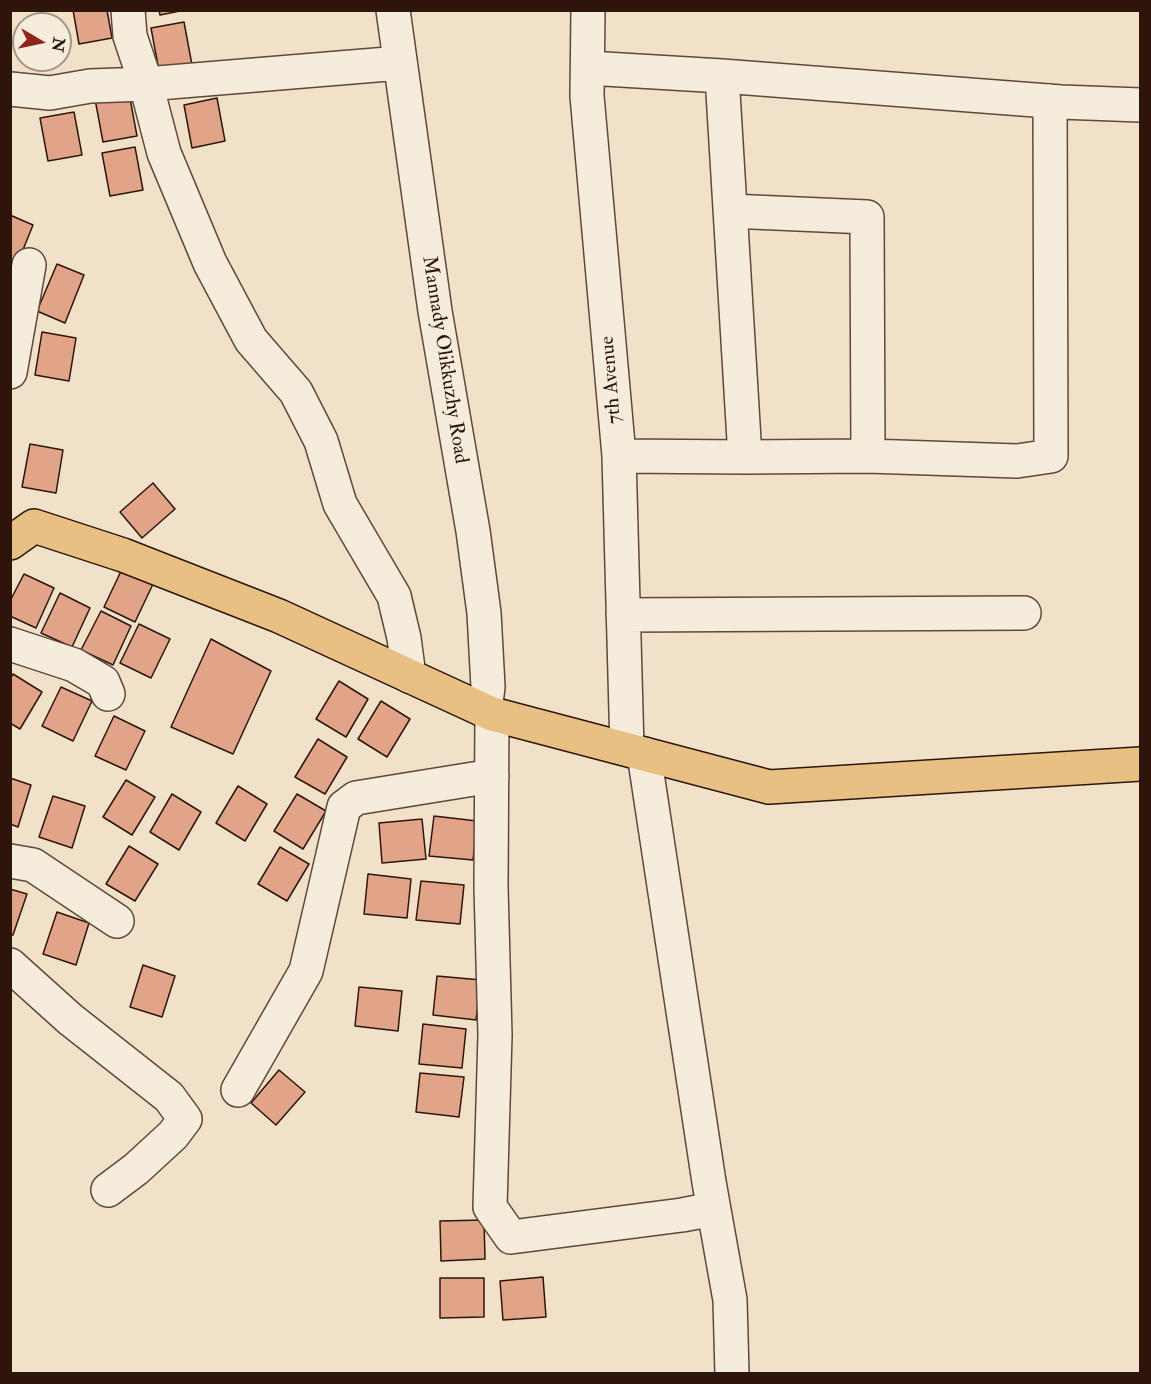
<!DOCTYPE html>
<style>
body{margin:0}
#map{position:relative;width:1151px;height:1384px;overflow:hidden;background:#f1e1c9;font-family:"IM FELL Double Pica",serif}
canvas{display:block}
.frame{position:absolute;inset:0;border:12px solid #2e150c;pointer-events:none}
.north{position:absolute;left:12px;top:12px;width:60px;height:60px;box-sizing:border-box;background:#f6ecdc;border:2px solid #a69689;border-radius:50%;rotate:99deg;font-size:16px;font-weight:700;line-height:24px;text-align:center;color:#2e150c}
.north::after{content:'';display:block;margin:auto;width:21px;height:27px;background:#8f2418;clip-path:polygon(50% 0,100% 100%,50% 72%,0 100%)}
</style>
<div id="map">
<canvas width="1151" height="1384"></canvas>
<div class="frame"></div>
<div class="north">N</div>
</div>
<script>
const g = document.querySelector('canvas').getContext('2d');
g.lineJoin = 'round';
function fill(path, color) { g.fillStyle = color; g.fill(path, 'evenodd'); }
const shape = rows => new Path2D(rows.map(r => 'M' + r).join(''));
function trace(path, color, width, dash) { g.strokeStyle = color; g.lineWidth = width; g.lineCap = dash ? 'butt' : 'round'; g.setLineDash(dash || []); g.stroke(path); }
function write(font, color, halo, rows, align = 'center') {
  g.font = font + ' "IM FELL Double Pica",serif'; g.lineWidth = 4.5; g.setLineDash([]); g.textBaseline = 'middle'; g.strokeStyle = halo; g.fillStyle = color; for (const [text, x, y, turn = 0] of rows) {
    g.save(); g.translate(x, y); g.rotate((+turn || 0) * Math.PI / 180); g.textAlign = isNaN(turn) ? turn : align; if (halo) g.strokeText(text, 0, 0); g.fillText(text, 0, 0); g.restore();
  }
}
const building = shape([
 [73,10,107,10,112,38,79,44,73,10],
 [159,10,185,10,160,15,159,10],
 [184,22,192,65,159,71,151,28,184,22],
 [129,93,137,136,103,142,95,99,129,93],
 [217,98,225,141,192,148,184,105,217,98],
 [74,112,82,155,48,161,40,118,74,112],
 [135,147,143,190,110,196,102,153,135,147],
 [10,215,33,225,14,272,10,271,10,215],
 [57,264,84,275,65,323,37,311,57,264],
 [42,332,76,338,69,381,35,375,42,332],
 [30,444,63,450,56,493,22,487,30,444],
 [153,483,175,509,142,538,120,512,153,483],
 [123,567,154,582,135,622,104,607,123,567],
 [24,574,54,588,36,628,10,616,10,601,24,574],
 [60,593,90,608,72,647,41,633,60,593],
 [101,611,131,626,113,665,81,650,101,611],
 [139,624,170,639,151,678,120,663,139,624],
 [211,639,271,671,233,754,171,727,211,639],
 [13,674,42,692,20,729,10,723,10,679,13,674],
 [339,681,368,699,346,737,316,719,339,681],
 [61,687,92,701,73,741,42,726,61,687],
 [381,701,410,719,387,757,358,739,381,701],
 [114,716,145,731,126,770,95,756,114,716],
 [318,739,347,757,325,794,295,777,318,739],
 [10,778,31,785,18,827,10,824,10,778],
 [126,780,155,797,132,835,103,817,126,780],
 [238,786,267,804,245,841,216,823,238,786],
 [172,794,201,812,179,850,150,832,172,794],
 [297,794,326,811,303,849,274,831,297,794],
 [53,796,85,806,72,848,39,837,53,796],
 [434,816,477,821,473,860,429,856,434,816],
 [422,819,426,859,382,863,379,823,422,819],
 [129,846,158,864,135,901,106,884,129,846],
 [280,847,309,864,287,901,258,884,280,847],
 [368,874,411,879,407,918,364,914,368,874],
 [421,881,464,885,460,924,416,920,421,881],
 [10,889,27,894,13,935,10,935,10,889],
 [57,912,89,923,76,965,43,954,57,912],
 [143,965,175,976,162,1017,130,1007,143,965],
 [437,976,481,980,476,1020,433,1015,437,976],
 [359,987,402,991,398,1031,355,1026,359,987],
 [423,1024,466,1029,462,1068,419,1064,423,1024],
 [279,1070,305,1092,276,1125,251,1103,279,1070],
 [420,1073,464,1077,459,1117,416,1112,420,1073],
 [484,1220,485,1259,441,1261,440,1221,484,1220],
 [543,1277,546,1317,503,1320,500,1281,543,1277],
 [440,1278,484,1278,484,1317,440,1318,440,1278]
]);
const minor = shape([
 [128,10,130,36,146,84,164,153,210,263,251,340,296,392,321,441,340,504,394,596,404,638,409,676],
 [393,10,435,311,473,531,484,613,488,687,485,711],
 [588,10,587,96,619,456,627,749],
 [588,68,722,76,1061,102,1140,105],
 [10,89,50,93,90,86,146,84,400,63],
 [730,211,867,217,868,456,745,457],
 [10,372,29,265],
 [619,456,745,457,722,76],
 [868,456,1017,461,1051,456,1050,101],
 [623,615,1024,613],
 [10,644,74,665,103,682,108,694],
 [492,714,491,887,495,1035,490,1207,511,1237,682,1215,713,1209],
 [644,754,709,1182,730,1300,732,1374],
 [10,861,33,865,117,921],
 [10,965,70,1019,169,1097,185,1119,173,1135,136,1169,108,1190],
 [238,1090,306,971,344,807,356,798,492,776]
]);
const major = shape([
 [10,543,34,526,123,555,279,616,492,714,769,787,1140,764]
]);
const streetNames = [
 ["Mannady Olikkuzhy Road",444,360,81],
 ["7th Avenue",612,380,-95]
];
fill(building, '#e2a488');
trace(building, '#2e150c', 1.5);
trace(minor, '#5f483b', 36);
trace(major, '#2e150c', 36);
trace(minor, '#f6ecdc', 33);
trace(major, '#e8c084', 33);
write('20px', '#2e150c', '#f6ecdc', streetNames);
</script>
